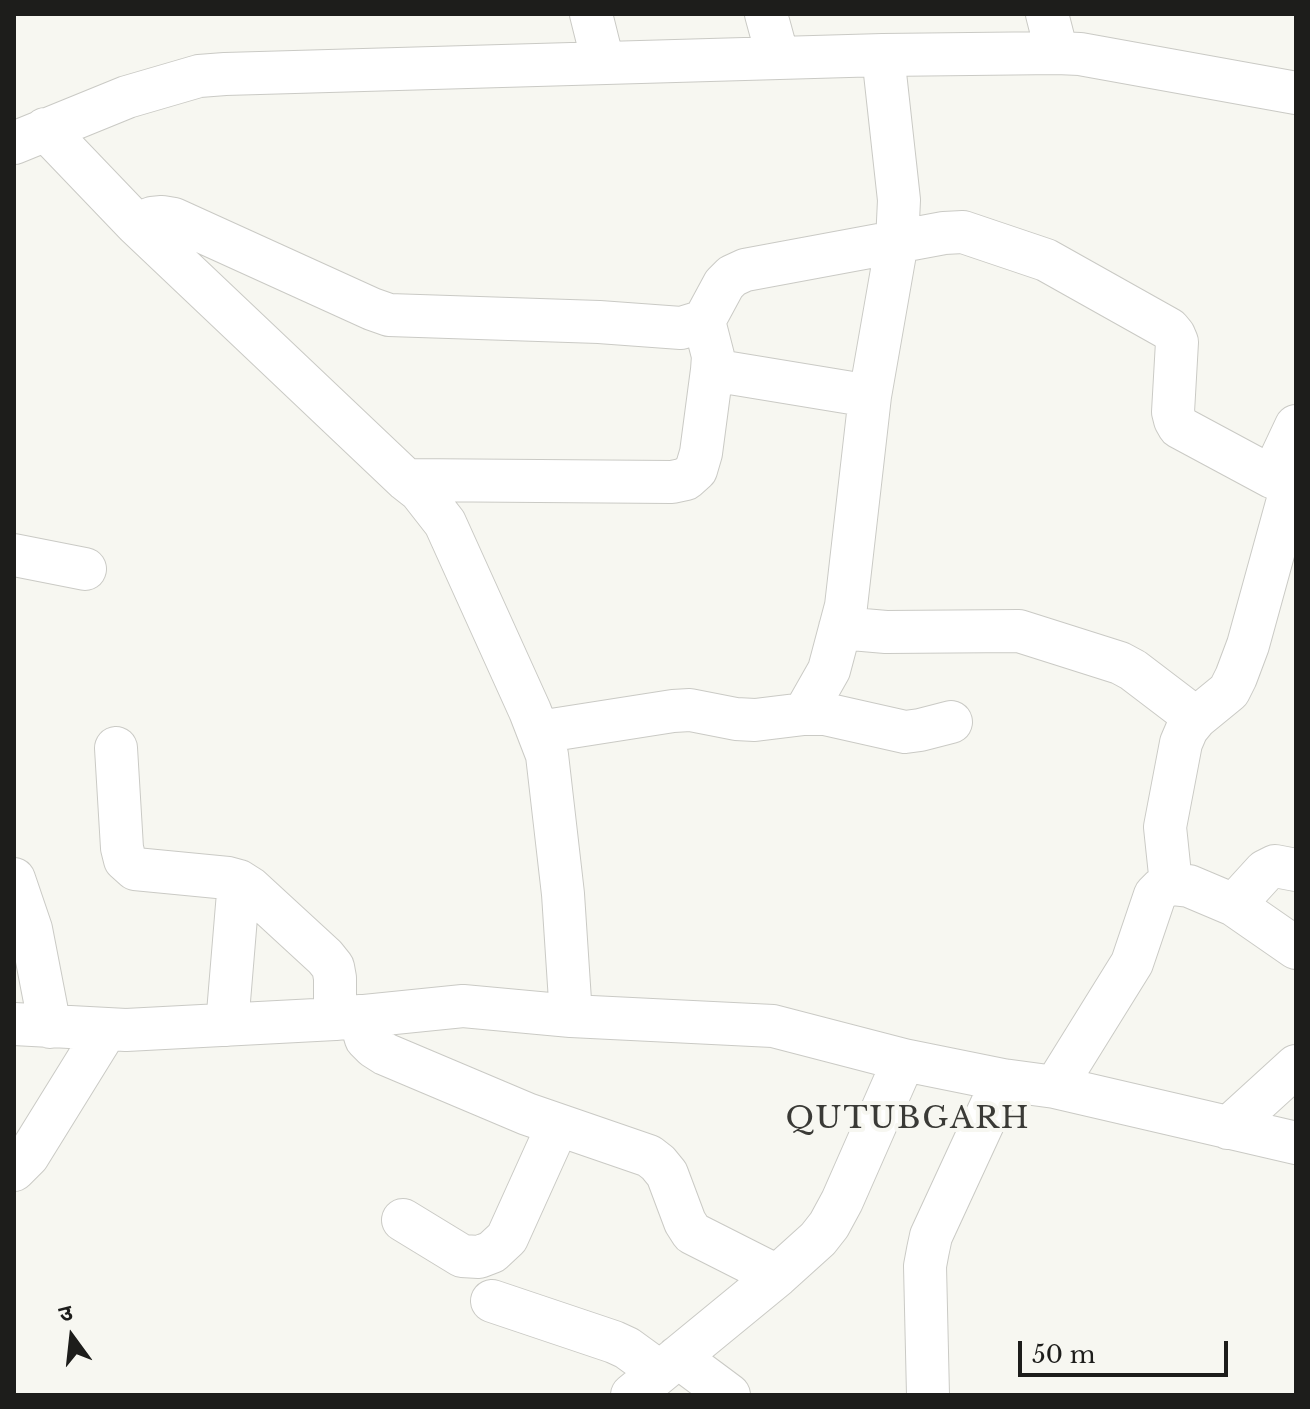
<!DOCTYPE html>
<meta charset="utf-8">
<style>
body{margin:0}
#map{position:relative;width:1310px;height:1409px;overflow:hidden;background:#f7f7f1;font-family:"Libre Baskerville","Noto Sans Devanagari",serif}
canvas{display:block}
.frame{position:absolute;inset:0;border:16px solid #1d1d1b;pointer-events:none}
.north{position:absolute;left:32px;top:1297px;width:80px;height:80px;-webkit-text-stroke:6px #f7f7f1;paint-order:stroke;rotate:345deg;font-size:22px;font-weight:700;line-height:32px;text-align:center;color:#1d1d1b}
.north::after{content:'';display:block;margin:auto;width:28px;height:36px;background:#1d1d1b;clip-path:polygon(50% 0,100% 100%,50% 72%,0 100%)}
.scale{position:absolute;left:1018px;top:1341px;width:210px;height:36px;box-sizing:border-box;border:4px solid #1d1d1b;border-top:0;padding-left:10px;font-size:24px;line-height:28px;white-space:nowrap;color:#1d1d1b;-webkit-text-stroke:6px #f7f7f1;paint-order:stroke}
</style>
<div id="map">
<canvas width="1310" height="1409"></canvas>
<div class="frame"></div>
<div class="north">उ</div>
<div class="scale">50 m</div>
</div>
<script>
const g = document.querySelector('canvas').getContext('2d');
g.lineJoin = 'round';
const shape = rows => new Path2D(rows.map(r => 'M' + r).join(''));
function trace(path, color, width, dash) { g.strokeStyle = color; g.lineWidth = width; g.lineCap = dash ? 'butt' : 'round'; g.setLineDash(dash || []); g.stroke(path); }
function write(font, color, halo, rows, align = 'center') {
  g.font = font + ' "Libre Baskerville",serif'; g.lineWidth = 8; g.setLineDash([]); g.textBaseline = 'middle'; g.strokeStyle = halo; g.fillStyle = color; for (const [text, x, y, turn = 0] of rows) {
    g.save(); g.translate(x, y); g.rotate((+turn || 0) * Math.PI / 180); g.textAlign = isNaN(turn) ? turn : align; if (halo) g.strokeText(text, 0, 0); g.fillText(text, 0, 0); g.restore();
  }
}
const minor = shape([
 [591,14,603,62],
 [766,14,778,58],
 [1047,14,1057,53],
 [45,129,136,224,406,480,420,491,445,523,530,711,547,755,563,894,571,1016],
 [14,143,127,97,199,76,225,74,883,55,1057,53,1080,54,1296,93],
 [136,224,152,218,162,217,174,219,372,309,389,315,599,322,681,328,704,321,724,284,732,276,745,270,944,233,963,232,1046,260,1169,329,1174,335,1177,342,1173,412,1175,420,1179,427,1272,477,1296,487],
 [712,370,870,396],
 [1272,477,1296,426],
 [406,480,672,482,686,479,696,470,701,453,712,370,713,356,704,321],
 [14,555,85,569],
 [840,628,886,632,1019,631,1120,663,1133,670,1196,718],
 [804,714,829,670,846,606,870,396,897,242,899,200,883,55],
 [539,732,673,711,690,710,736,719,755,720,804,714,825,714,905,732,920,730,951,722],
 [116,748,122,848,125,860,135,869,228,878,239,881,250,888,325,957,333,967,335,978,335,1019],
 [14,879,31,929,50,1027],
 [1171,884,1165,827,1181,743,1187,729,1196,718,1229,691,1236,677,1248,645,1292,485],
 [1234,905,1265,871,1275,866,1296,870],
 [359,1016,366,1039,374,1047,385,1054,527,1114,649,1156,658,1163,667,1174,685,1222,692,1233,777,1276],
 [14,1024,126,1030,335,1019,463,1006,571,1016,773,1026,904,1060,1003,1080,1055,1087,1296,1143],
 [227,1025,239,881],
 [1055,1087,1132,963,1155,895,1162,888,1171,884,1189,886,1234,905,1296,948],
 [1228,1128,1296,1066],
 [14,1170,28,1156,106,1030],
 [403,1220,462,1256,479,1257,492,1252,507,1238,558,1125],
 [492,1301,614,1342,627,1348,660,1372],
 [678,1357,729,1395],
 [632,1395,777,1276,818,1239,829,1225,842,1201,904,1060],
 [928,1395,925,1266,928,1250,931,1236,1003,1080]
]);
const quarterNames = [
 ["QUTUBGARH",908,1120]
];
trace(minor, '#cacac5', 44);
trace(minor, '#fff', 42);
g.letterSpacing = '2px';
write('30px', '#3a3a36', '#f7f7f1', quarterNames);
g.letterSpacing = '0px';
</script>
